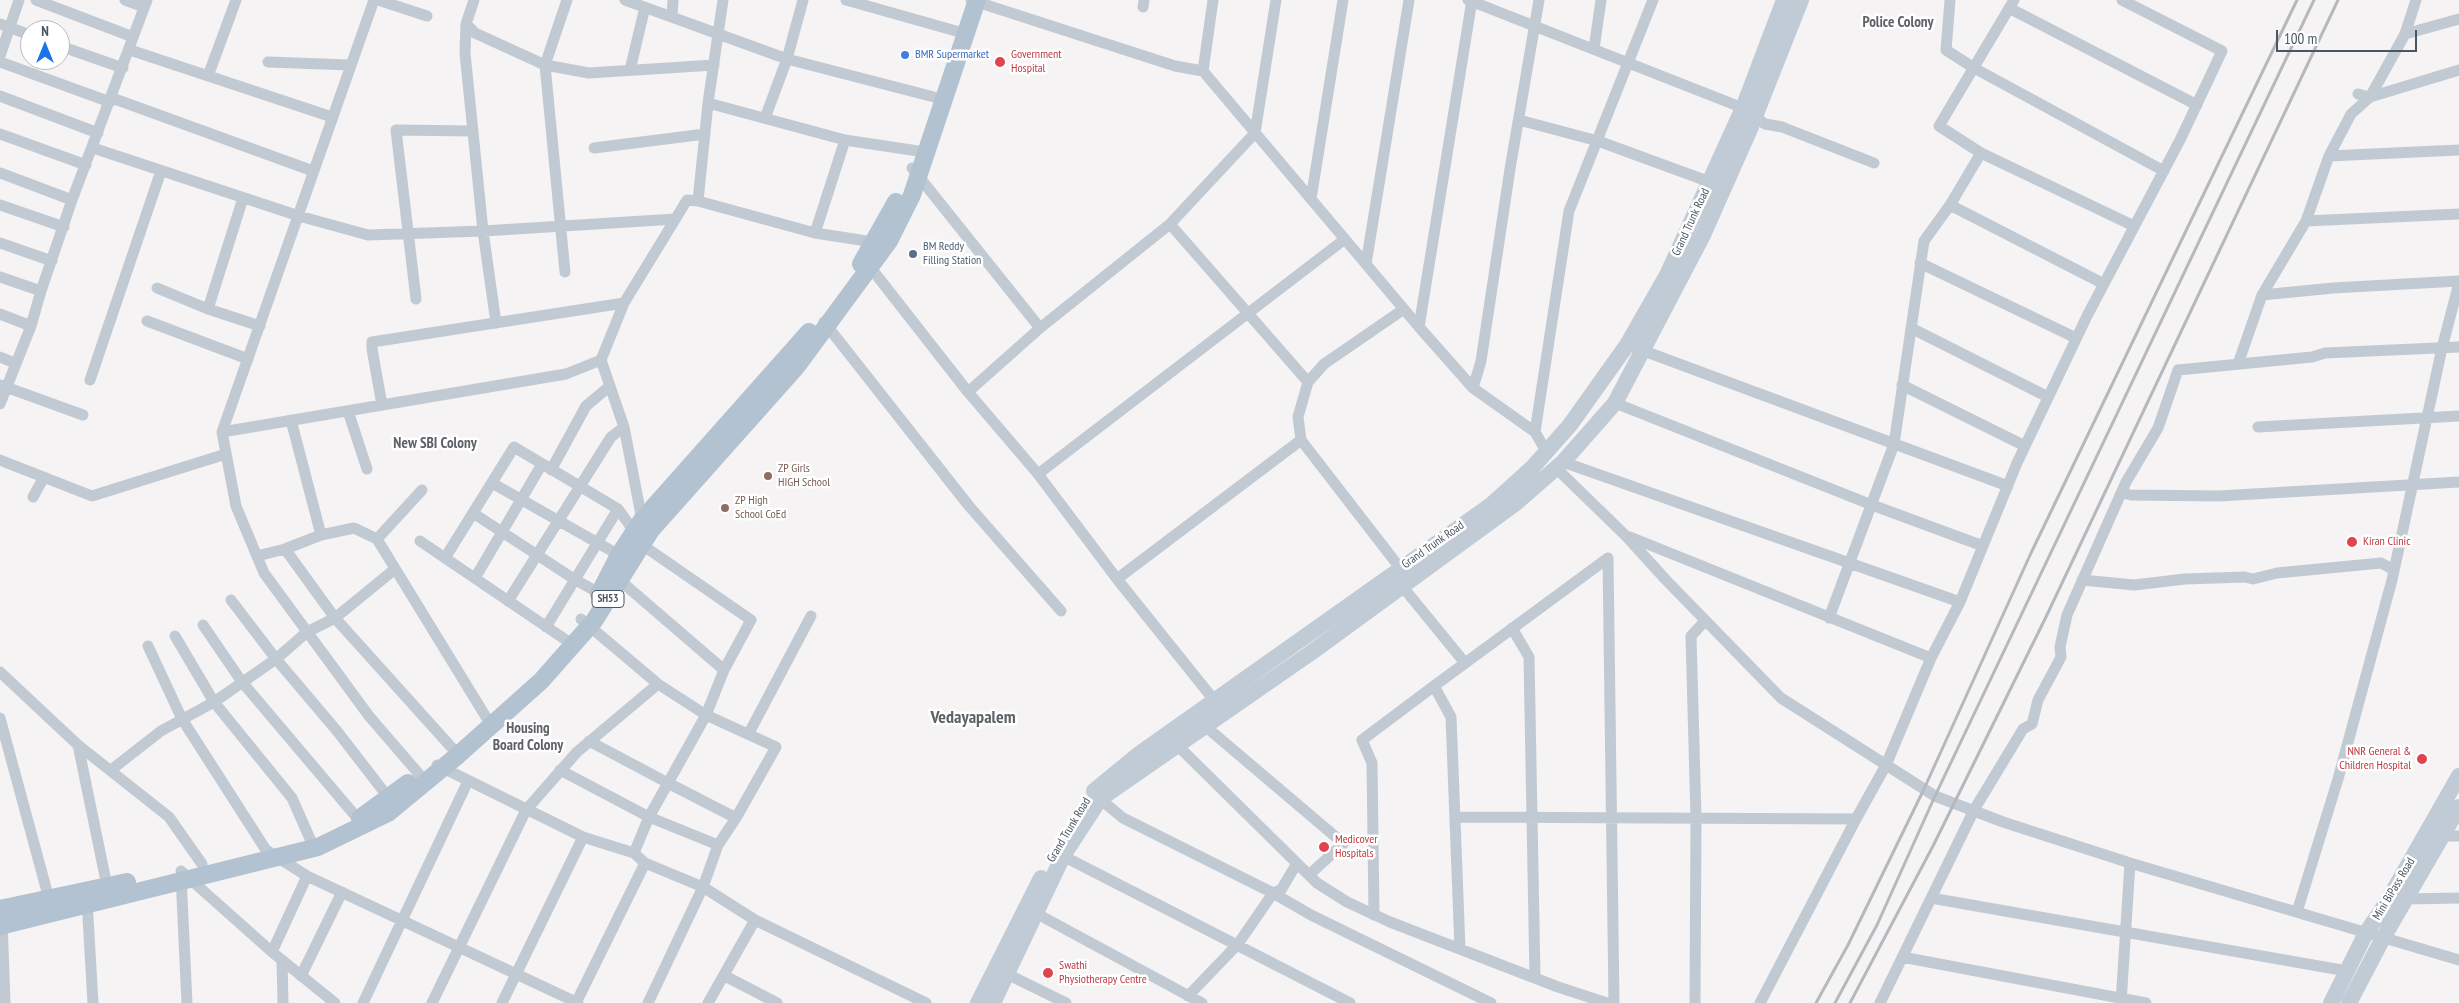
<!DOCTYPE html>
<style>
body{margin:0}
#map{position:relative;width:2459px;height:1003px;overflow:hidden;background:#f5f3f3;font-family:"PT Sans Narrow",sans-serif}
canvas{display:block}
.north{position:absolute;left:20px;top:20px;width:50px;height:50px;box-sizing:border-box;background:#fff;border:1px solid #b7bbc0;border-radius:50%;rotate:0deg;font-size:14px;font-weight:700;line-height:20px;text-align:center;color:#4a5661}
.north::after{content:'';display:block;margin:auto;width:18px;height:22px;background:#1a73e8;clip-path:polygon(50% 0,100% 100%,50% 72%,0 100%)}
.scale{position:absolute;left:2276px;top:30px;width:141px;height:22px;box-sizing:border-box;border:2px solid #4a5661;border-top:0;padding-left:6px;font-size:15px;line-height:18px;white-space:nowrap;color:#4a5661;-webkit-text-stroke:4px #fff;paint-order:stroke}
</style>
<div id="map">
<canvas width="2459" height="1003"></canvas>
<div class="north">N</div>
<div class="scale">100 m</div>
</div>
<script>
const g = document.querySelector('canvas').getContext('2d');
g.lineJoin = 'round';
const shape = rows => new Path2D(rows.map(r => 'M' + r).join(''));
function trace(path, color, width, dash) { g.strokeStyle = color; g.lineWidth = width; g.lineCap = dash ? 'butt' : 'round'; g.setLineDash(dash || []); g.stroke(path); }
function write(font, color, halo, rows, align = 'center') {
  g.font = font + ' "PT Sans Narrow",sans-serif'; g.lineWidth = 5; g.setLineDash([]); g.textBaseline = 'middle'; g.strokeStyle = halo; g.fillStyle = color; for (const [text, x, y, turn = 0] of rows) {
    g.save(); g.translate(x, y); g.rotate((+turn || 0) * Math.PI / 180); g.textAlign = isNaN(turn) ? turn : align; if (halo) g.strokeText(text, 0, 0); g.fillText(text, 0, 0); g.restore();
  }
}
const street = shape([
 [36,0,133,37],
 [125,0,144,7],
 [374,0,222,432,236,506,264,573,369,716,419,774],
 [378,0,427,16],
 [474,0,466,24,465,53,483,231,496,323],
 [625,0,787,59,934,97],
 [846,0,956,31],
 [971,0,1175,66,1203,71,1419,327,1473,388,1535,432,1546,451],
 [1468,0,1743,108,1765,124,1782,127,1874,163],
 [1950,0,1946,50,1974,68,2164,171],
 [1143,7,1144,0],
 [2009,8,2197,105],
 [672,16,673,0],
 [0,24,30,35],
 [466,24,475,33,545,65,589,73,714,65],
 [2405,34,2459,19],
 [60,46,123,68],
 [1594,49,1601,0],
 [130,50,332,117],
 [0,56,19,0],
 [0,62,110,102],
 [268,62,350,65],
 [630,70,645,7],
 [1203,71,1213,0],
 [208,76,236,0],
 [2358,94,2370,97,2459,70],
 [0,96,98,133],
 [112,98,313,171],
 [708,103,845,140,918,151],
 [765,118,787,59,803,0],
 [1519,120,1598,141,1710,182],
 [0,134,86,165],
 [93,148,299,216,368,235,483,231,675,219],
 [594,148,705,134],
 [1981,153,2134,226],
 [2329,156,2459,150],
 [912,168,1040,328,1170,224,1308,382],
 [0,173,72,200],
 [1311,199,1343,0],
 [698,201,708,103,723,0],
 [0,205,64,227],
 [1950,205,2104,284],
 [2306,221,2459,214],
 [1170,224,1255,133,1276,0],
 [815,233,845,140],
 [0,243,52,261],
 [867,263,968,392,1038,474,1117,579,1214,700],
 [1920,263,2076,338],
 [1366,264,1409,0],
 [565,272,545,65,567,0],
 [0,277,41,291],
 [157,288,208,309,260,326],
 [2262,295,2333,288,2459,281],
 [416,299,396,130,472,131],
 [208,309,243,198],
 [0,314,31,326],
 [147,321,248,359],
 [824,322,969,506,1061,611],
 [1419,327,1472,0],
 [1911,328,2048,397],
 [1636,348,2008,486],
 [0,357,15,363],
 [2238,364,2262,295,2306,221,2329,156,2351,114,2370,97,2405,34,2416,0],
 [90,380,161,171],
 [0,385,83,415],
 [1902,385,2025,446],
 [1473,388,1481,361,1510,169,1539,0],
 [968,392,1040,328],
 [1615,403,1872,505,1983,546],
 [0,404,31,326,41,291,72,200,147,0],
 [382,405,372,349,372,342,624,303],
 [348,411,367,469],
 [291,420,321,535],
 [624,427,601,360,624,303,687,200,698,201,815,233,873,242],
 [2258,427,2459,416],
 [222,432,566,374,601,360],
 [1535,432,1569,211,1653,0],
 [0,460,92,496,226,454],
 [1563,462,1960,602],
 [1556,468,1626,536,1666,580,1781,698,1935,796,2003,822,2130,863,2459,960],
 [551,470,586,406,610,386],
 [1038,474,1345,239],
 [492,483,619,555],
 [2123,493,2131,495,2219,496,2459,482],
 [33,497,44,477],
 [473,513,574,579,599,593],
 [1630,537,1931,658,1886,765,1856,819],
 [377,539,422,490],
 [420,541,566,640],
 [638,542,751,620,724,670],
 [285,549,335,618,452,748],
 [257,556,285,549,321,535,354,528,377,539,486,717],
 [445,558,514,447,618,509,634,531],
 [1400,568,1301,440,1298,417,1308,382,1324,364,1404,309],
 [616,577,724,670,706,715,668,783,736,818],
 [475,578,542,464],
 [1117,579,1301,440],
 [2082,580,2134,585,2185,579,2245,577,2253,579,2277,573,2381,563,2394,570],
 [1402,586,1465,663],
 [231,600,276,659,337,731,388,797],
 [508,601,611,437,624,427,642,520],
 [1829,618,1894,444,1924,241,1950,205,1981,153,1939,126,2014,0],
 [581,619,658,684,706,715,776,747,736,818,718,845,703,887,648,1003],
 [203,625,242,682,358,819],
 [546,627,618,509],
 [1512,628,1529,657,1535,978],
 [175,636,214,702,292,798,311,841],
 [148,646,182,719,266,850,307,876,578,1003],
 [1931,658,1960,602,2017,463,2087,316,2181,138,2222,51,2122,0],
 [0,672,78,745,169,817,202,864],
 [1434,686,1608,558,1614,1003],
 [0,718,49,899],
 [1205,726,1337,838,1345,842,1309,875],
 [749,733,811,616],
 [589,741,668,783,649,817,634,853],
 [1176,744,1317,883,1347,902,1390,922,1558,987,1607,1003],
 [78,745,107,886],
 [437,765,583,837,634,853,645,863,703,887,755,920,926,1003],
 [111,770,161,731,214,702,276,659,307,632,335,618,395,569],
 [560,770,649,817,718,845],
 [1100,799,1123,818,1273,893,1311,915,1491,1003],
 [1455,817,1856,819,1760,1003],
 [2442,836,2459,836],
 [1063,856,1350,1003],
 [181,871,272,952,335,1003],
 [181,876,187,1003],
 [1931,898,2347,971],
 [2406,899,2459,898],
 [87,900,93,1003],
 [1030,910,1202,1003],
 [2297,912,2338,779,2392,580,2442,348,2459,283],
 [1374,915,1372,763,1362,740,1434,686,1451,717,1460,949],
 [2,920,5,1003],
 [272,952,307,876],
 [1902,957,2146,1003],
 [282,960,283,1003],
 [1007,974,1066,1003],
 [301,976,342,892],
 [725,976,777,1003],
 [1188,996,1238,944,1273,893,1281,890,1297,863],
 [363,1003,468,781],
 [432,1003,526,810,577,752,658,684],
 [502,1003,583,837],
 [576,1003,645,863],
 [708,1003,755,920],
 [1695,1003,1696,818,1691,636,1705,621],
 [1880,1003,1974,810,2023,729,2032,724,2038,700,2061,657,2060,647,2067,615,2126,482,2158,428,2178,370,2312,357,2325,353,2459,347],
 [2121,1003,2130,863]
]);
const secondary = shape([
 [1094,791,1139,754,1491,505,1532,468,1570,425,1627,345,1667,275,1743,108,1784,0],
 [978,1003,1041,878],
 [993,1003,1063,856,1100,799,1312,652,1516,503,1563,462,1615,403,1703,235,1750,129,1801,0],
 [2331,1003,2366,933,2387,902,2459,776],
 [2349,1003,2383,938,2459,807]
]);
const primary = shape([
 [861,264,896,202],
 [599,594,619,555,642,520,809,332],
 [360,818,408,783],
 [0,909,127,882],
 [0,926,318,847,388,813,457,756,541,681,594,621,651,530,797,366,889,241,912,195,977,0]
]);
const rail = shape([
 [1816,1003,1848,945,1924,789,2031,553,2297,0],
 [1835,1003,1877,925,1935,796,2314,0],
 [1850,1003,1933,846,2045,619,2338,0]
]);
const markers = [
 [905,55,5,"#3f7fe0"],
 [1000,62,6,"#e0444e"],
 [913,254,5,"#5c6f8a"],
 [768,476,5,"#8d6e63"],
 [725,508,5,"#8d6e63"],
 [2352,542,6,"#e0444e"],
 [2422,759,6,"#e0444e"],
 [1324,847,6,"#e0444e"],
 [1048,973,6,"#e0444e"]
];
const shields = [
 [608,599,32]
];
const shieldNames = [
 ["SH53",608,599]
];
const shopNames = [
 ["BMR Supermarket",915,55]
];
const healthNames = [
 ["Government",1011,55],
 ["Hospital",1011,69],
 ["Kiran Clinic",2363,542],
 ["NNR General &",2411,752,"right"],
 ["Children Hospital",2411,766,"right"],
 ["Medicover",1335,840],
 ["Hospitals",1335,854],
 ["Swathi",1059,966],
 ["Physiotherapy Centre",1059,980]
];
const streetNames = [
 ["Grand Trunk Road",1691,222,-65],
 ["Grand Trunk Road",1433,545,-35],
 ["Grand Trunk Road",1069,830,-59],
 ["Mini BiPass Road",2394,889,-59]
];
const serviceNames = [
 ["BM Reddy",923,247],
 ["Filling Station",923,261]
];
const educationNames = [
 ["ZP Girls",778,469],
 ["HIGH School",778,483],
 ["ZP High",735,501],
 ["School CoEd",735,515]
];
const quarterNames = [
 ["Police Colony",1898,23],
 ["New SBI Colony",435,444],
 ["Housing",528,729],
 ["Board Colony",528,746]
];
const districtNames = [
 ["Vedayapalem",973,718]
];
trace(street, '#c1cad2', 11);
trace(secondary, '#c1cbd6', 16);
trace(primary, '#b3c2d1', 18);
trace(rail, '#b5b8bd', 3);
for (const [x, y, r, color] of markers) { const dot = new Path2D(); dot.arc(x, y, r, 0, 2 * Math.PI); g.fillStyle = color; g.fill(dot); trace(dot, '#fff', 2); }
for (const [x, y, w] of shields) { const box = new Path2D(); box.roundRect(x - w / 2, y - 8.5, w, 17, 4); g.fillStyle = '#fff'; g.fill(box); trace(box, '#4a5661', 1); }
write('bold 11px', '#4a5661', null, shieldNames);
write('12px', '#366cbe', '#fff', shopNames, 'left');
write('12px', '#be3a42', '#fff', healthNames, 'left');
write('12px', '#4a5661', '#fff', streetNames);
write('12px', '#4e5e75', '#fff', serviceNames, 'left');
write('12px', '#785e54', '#fff', educationNames, 'left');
write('bold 15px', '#5f6368', '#fff', quarterNames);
write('bold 18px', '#5f6368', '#fff', districtNames);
</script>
